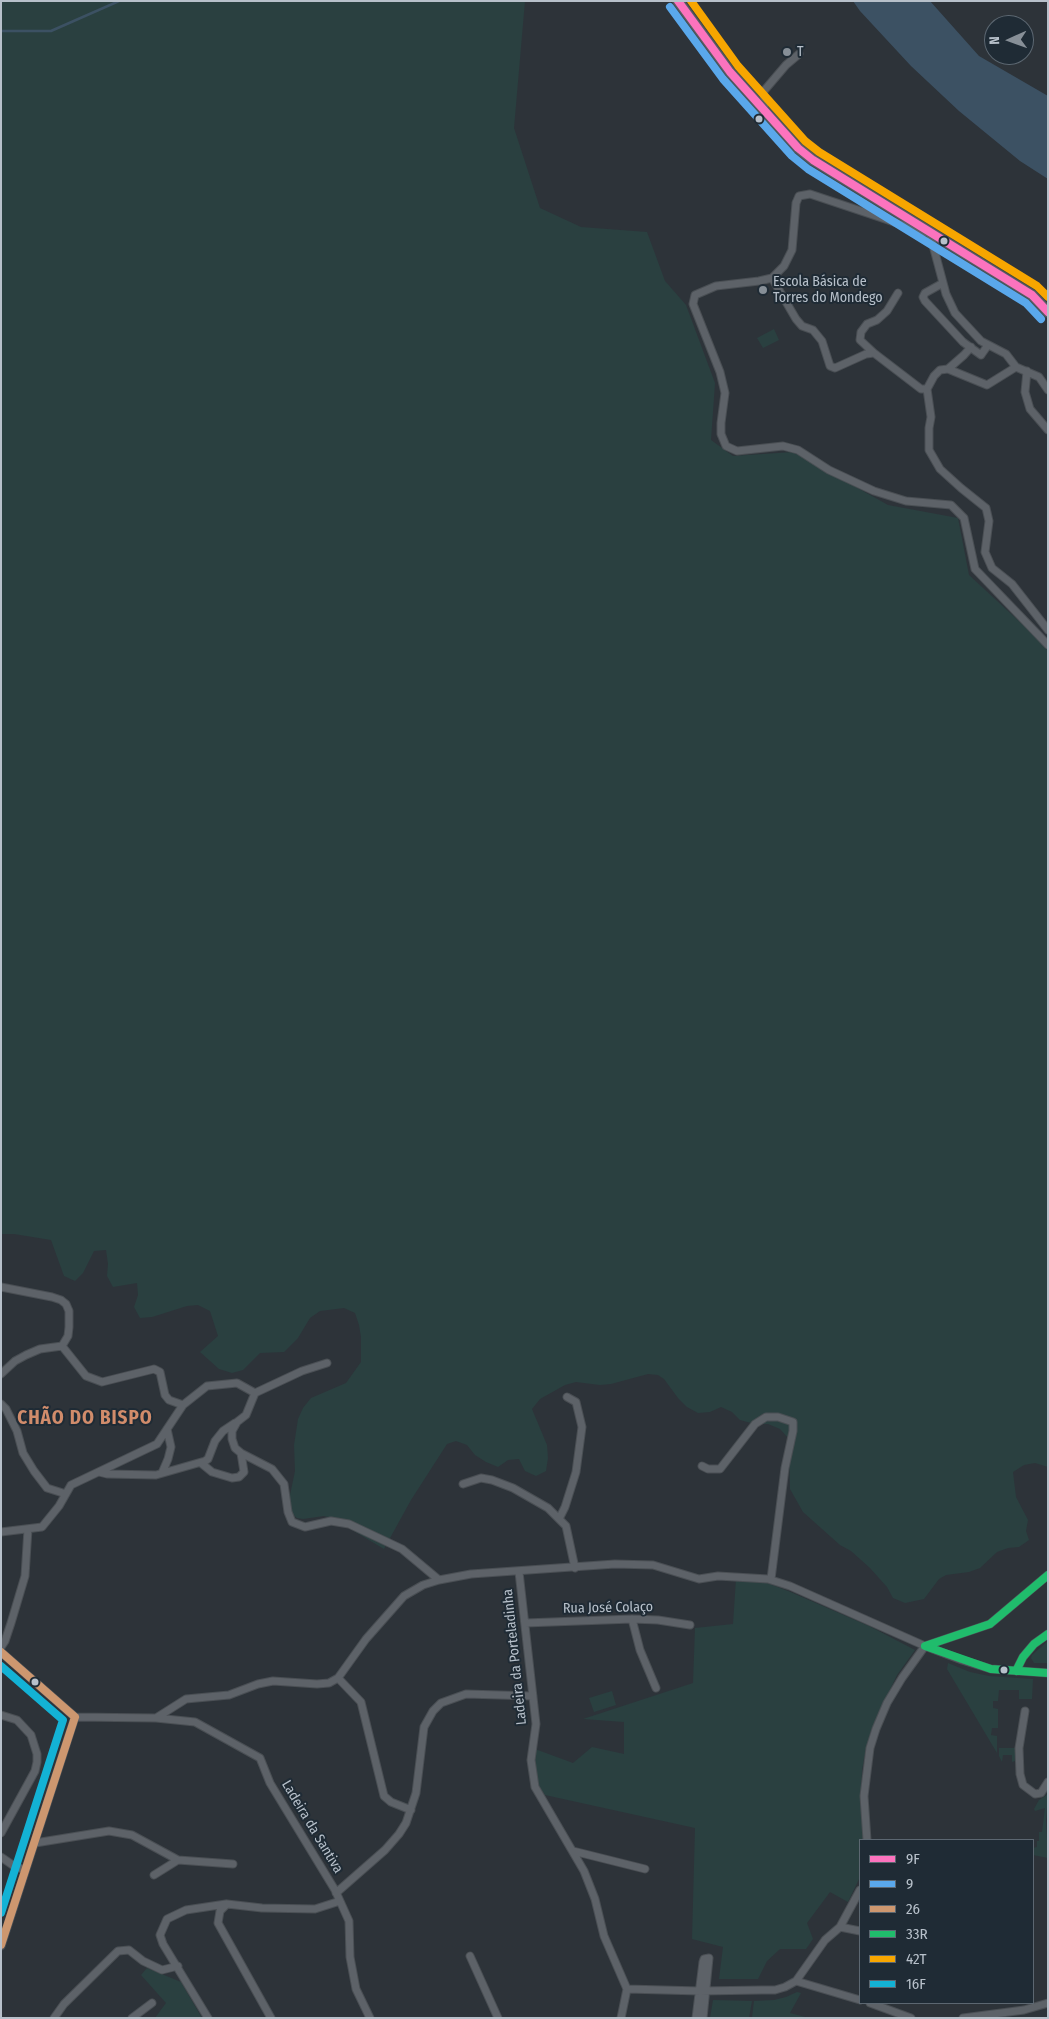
<!DOCTYPE html>
<meta charset="utf-8">
<style>
body{margin:0}
#map{position:relative;width:1049px;height:2019px;overflow:hidden;background:#2d3339;font-family:"Fira Sans Condensed",sans-serif}
canvas{display:block}
.frame{position:absolute;inset:0;border:2px solid #b7c0ca;pointer-events:none}
.legend{position:absolute;left:859px;top:1839px;width:175px;height:165px;box-sizing:border-box;background:#1f2b35;border:1px solid #5c6771;margin:0;padding:6px 9px;list-style:none;font-size:15px;color:#b7c0ca}
.legend li{display:flex;align-items:center;gap:10px;height:25px}
.legend b{width:25px;border:1px solid #5c6771}
.north{position:absolute;left:984px;top:15px;width:50px;height:50px;box-sizing:border-box;background:#1f2b35;border:1px solid #5c6771;border-radius:50%;rotate:268deg;font-size:14px;font-weight:700;line-height:20px;text-align:center;color:#b7c0ca}
.north::after{content:'';display:block;margin:auto;width:18px;height:22px;background:#878f97;clip-path:polygon(50% 0,100% 100%,50% 72%,0 100%)}
</style>
<div id="map">
<canvas width="1049" height="2019"></canvas>
<div class="frame"></div>
<ul class="legend">
<li><b style="height:6px;background:#fc73be"></b>9F</li>
<li><b style="height:6px;background:#5aa8eb"></b>9</li>
<li><b style="height:6px;background:#cd976f"></b>26</li>
<li><b style="height:6px;background:#20bc6c"></b>33R</li>
<li><b style="height:6px;background:#f7a600"></b>42T</li>
<li><b style="height:6px;background:#13b2d5"></b>16F</li>
</ul>
<div class="north">N</div>
</div>
<script>
const g = document.querySelector('canvas').getContext('2d');
g.lineJoin = 'round';
function fill(path, color) { g.fillStyle = color; g.fill(path, 'evenodd'); }
const shape = rows => new Path2D(rows.map(r => 'M' + r).join(''));
function trace(path, color, width, dash) { g.strokeStyle = color; g.lineWidth = width; g.lineCap = dash ? 'butt' : 'round'; g.setLineDash(dash || []); g.stroke(path); }
function write(font, color, halo, rows, align = 'center') {
  g.font = font + ' "Fira Sans Condensed",sans-serif'; g.lineWidth = 4; g.setLineDash([]); g.textBaseline = 'middle'; g.strokeStyle = halo; g.fillStyle = color; for (const [text, x, y, turn = 0] of rows) {
    g.save(); g.translate(x, y); g.rotate((+turn || 0) * Math.PI / 180); g.textAlign = isNaN(turn) ? turn : align; if (halo) g.strokeText(text, 0, 0); g.fillText(text, 0, 0); g.restore();
  }
}
const green = shape([
 [1,1,525,1,514,128,540,208,581,227,647,232,665,281,686,305,715,383,711,440,733,456,793,452,888,505,958,518,969,575,1048,648,1048,1467,1035,1463,1024,1465,1013,1472,1016,1497,1028,1520,1026,1531,1029,1540,1019,1547,1008,1548,997,1552,980,1568,969,1572,946,1575,939,1579,924,1599,905,1603,893,1598,887,1587,870,1568,851,1551,840,1545,803,1512,790,1489,789,1439,780,1429,768,1424,755,1424,740,1420,732,1412,721,1407,710,1412,698,1413,687,1407,678,1398,664,1379,658,1375,648,1374,611,1384,600,1385,576,1382,565,1385,540,1399,532,1409,547,1445,548,1458,546,1471,536,1476,525,1471,519,1459,508,1460,498,1467,486,1462,475,1455,467,1445,456,1441,447,1444,411,1500,384,1549,332,1518,324,1516,303,1519,297,1518,292,1514,290,1506,290,1495,295,1471,294,1445,298,1419,303,1408,311,1398,346,1383,361,1362,361,1337,359,1325,355,1313,344,1308,320,1311,310,1318,298,1338,284,1352,260,1353,243,1370,232,1373,219,1369,200,1352,218,1336,210,1311,198,1305,187,1306,152,1317,140,1318,134,1307,138,1295,137,1283,113,1287,107,1276,108,1264,106,1250,94,1251,83,1273,75,1281,64,1276,51,1240,14,1234,1,1234],
 [774,329,779,340,763,348,757,338],
 [736,1579,767,1583,788,1591,869,1626,915,1650,897,1675,872,1728,866,1748,862,1770,861,1796,864,1840,860,1840,860,1877,848,1902,830,1892,807,1923,813,1939,806,1949,780,1949,767,1961,758,1979,719,1979,723,1947,692,1939,695,1828,545,1795,538,1785,534,1760,535,1749,573,1763,592,1747,624,1754,624,1722,583,1719,693,1683,695,1628,733,1624],
 [1048,1641,1048,1663,1034,1663,1031,1658,1032,1655],
 [948,1663,970,1672,989,1676,1033,1679,1032,1699,1019,1699,1019,1690,999,1690,998,1701,993,1701,993,1708,998,1709,998,1728,992,1728,991,1735,997,1736,997,1753,947,1669],
 [612,1691,616,1705,594,1712,589,1698],
 [999,1748,1016,1748,1015,1761,1012,1762,1012,1755,1003,1755,1002,1762,999,1756],
 [1048,1794,1046,1820,1048,1858,1033,1855,1033,1848,1037,1847,1037,1841,1039,1841,1039,1832,1042,1832,1045,1808,1035,1811,1034,1809,1039,1800],
 [147,1968,181,1982,202,2018,155,2018,166,2003,141,1975],
 [797,1992,801,1993,790,2013,809,2018,752,2018,754,2001,774,2000,786,1997],
 [713,2000,752,2001,749,2018,710,2018]
]);
const water = shape([
 [853,1,930,1,979,56,1048,96,1048,179,1020,161,959,111,911,66,860,11]
]);
const stream = shape([
 [1,31,51,31,119,1]
]);
const street = shape([
 [765,110,763,92,786,65,799,54],
 [772,278,796,319,802,326,813,330,822,341,830,366,835,368,866,354,874,353,921,389,927,389],
 [943,283,925,293,923,297,925,301,963,342,981,355,988,345],
 [971,347,964,355,948,369,940,370,934,376,927,389,931,417,929,428,929,450,940,469,961,488,986,508,989,521,985,552,992,568,1012,584,1048,630],
 [874,353,860,340,861,332,867,324,877,320,887,311,898,293],
 [1016,367,1006,354,981,341,955,313,946,294,930,234,810,194,799,196,796,203,792,250,784,266,772,278,759,281,716,286,695,295,693,304,720,372,725,393,721,423,721,434,726,446,737,451,783,446,798,450,829,470,874,491,906,501,951,505,964,518,975,569,1048,645],
 [948,369,987,385,1016,367,1039,377,1048,390],
 [1027,371,1025,392,1030,409,1048,430],
 [1,1287,52,1297,61,1300,66,1304,69,1311,69,1327,68,1336,62,1346],
 [1,1374,15,1361,26,1355,40,1349,62,1346,86,1376,102,1382,154,1369,160,1372,165,1395,169,1400,183,1405],
 [255,1393,302,1371,327,1363],
 [1,1404,6,1409,17,1431,23,1453,34,1471,47,1488,66,1494],
 [201,1463,212,1472,232,1478,239,1477,244,1472,241,1453],
 [702,1466,708,1469,720,1469,755,1424,766,1417,778,1417,793,1422,793,1431,785,1468,771,1579],
 [99,1472,107,1474,156,1475,205,1461,208,1459,215,1441,223,1431,235,1423],
 [162,1473,168,1459,171,1447,167,1429],
 [463,1484,481,1478,492,1480,513,1488,548,1508,566,1526,575,1568],
 [559,1519,565,1507,576,1472,582,1427,576,1402,567,1397],
 [1,1532,42,1527,59,1506,71,1485,157,1444,183,1405,207,1386,237,1383,255,1393,246,1415,237,1422,232,1431,232,1439,235,1448,241,1453,272,1469,284,1484,288,1512,292,1522,305,1527,331,1521,349,1524,402,1549,439,1580],
 [519,1572,536,1724,531,1760,535,1787,584,1871,595,1899,604,1936,627,1989,621,2018],
 [632,1619,640,1650,656,1688],
 [525,1623,632,1619,658,1620,690,1625],
 [1,1647,5,1641,11,1623,25,1576,28,1529],
 [1,1652,75,1717],
 [1016,1671,1023,1657,1034,1644,1048,1634],
 [338,1678,361,1702,384,1796,391,1802,411,1810],
 [1025,1711,1019,1748,1020,1774,1023,1785,1035,1794,1041,1793,1048,1782],
 [1,1715,17,1720,31,1735,37,1754,37,1762,35,1771,1,1833],
 [75,1717,156,1718,186,1699,229,1695,258,1684,273,1681,317,1684,329,1683,338,1678,366,1639,404,1596,423,1585,439,1580,471,1574,615,1564,653,1565,699,1579,718,1576,768,1579,790,1586,925,1646,962,1660,991,1669,1048,1673],
 [156,1718,195,1722,260,1758,270,1783,335,1890,349,1921,350,1957,356,1989,370,2018],
 [867,1840,864,1796,870,1748,876,1729,887,1703,902,1678,925,1646,990,1624,1048,1575],
 [35,1843,109,1831,132,1835,178,1860,233,1864],
 [573,1851,645,1869],
 [1,1857,14,1866,25,1870],
 [154,1875,178,1860],
 [336,1893,385,1850,399,1834,406,1823,416,1793,424,1727,433,1711,441,1703,466,1694,533,1696],
 [840,1927,860,1931],
 [1,1946,75,1717],
 [470,1956,498,2018],
 [796,1981,860,2000],
 [627,1989,700,1991,762,1990,775,1990,785,1987,796,1981,825,1940,840,1927,860,1890],
 [870,2003,911,2018],
 [54,2018,64,2004,118,1951,129,1950,143,1961,162,1970,178,1966],
 [132,2018,152,2003],
 [208,2018,163,1944,160,1935,167,1919,186,1910,226,1904],
 [271,2018,218,1923,220,1911,227,1904,262,1908,315,1909,340,1901],
 [696,2018,703,1962,704,1959,709,1958,703,2018],
 [963,2018,1024,2010,1048,2003]
]);
const secondary = shape([
 [678,1,730,72,798,148,813,160,1032,295,1048,312]
]);
const bus1 = shape([
 [678,1,730,72,798,148,813,160,1032,295,1048,312]
]);
const bus2 = shape([
 [670,7,723,79,792,156,808,169,1026,303,1041,319]
]);
const bus3 = shape([
 [1,1652,75,1717],
 [1,1945,75,1717]
]);
const bus4 = shape([
 [925,1646,990,1624,1048,1575],
 [925,1646,991,1669,1048,1673],
 [1016,1671,1023,1657,1034,1644,1048,1634]
]);
const bus5 = shape([
 [691,1,738,66,805,141,819,152,1037,286,1048,297]
]);
const bus6 = shape([
 [1,1666,63,1720,1,1913]
]);
const markers = [
 [787,52,5,"#878f97"],
 [759,119,4.5,"#b7c0ca"],
 [944,241,4.5,"#b7c0ca"],
 [763,290,5,"#878f97"],
 [1004,1670,4.5,"#b7c0ca"],
 [35,1682,4.5,"#b7c0ca"]
];
const poiNames = [
 ["T",797,52],
 ["Escola Básica de",773,282],
 ["Torres do Mondego",773,298]
];
const streetNames = [
 ["Rua José Colaço",608,1608,-1],
 ["Ladeira da Porteladinha",515,1657,-96],
 ["Ladeira da Santiva",312,1827,59]
];
const districtNames = [
 ["CHÃO DO BISPO",85,1419]
];
fill(green, '#2a4040');
fill(water, '#3c5163');
trace(stream, '#3c5163', 2.5);
trace(street, '#4a4f54', 9);
trace(secondary, '#4a4f54', 12);
trace(street, '#5d6268', 7);
trace(secondary, '#5b6066', 10);
trace(bus1, '#fc73be', 8);
trace(bus2, '#5aa8eb', 8);
trace(bus3, '#cd976f', 8);
trace(bus4, '#20bc6c', 8);
trace(bus5, '#f7a600', 8);
trace(bus6, '#13b2d5', 8);
for (const [x, y, r, color] of markers) { const dot = new Path2D(); dot.arc(x, y, r, 0, 2 * Math.PI); g.fillStyle = color; g.fill(dot); trace(dot, '#1f2b35', 2); }
write('14px', '#b7c0ca', '#1f2b35', poiNames, 'left');
write('14px', '#b7c0ca', '#1f2b35', streetNames);
g.letterSpacing = '1px';
write('bold 19px', '#d18c6b', '#1f2b35', districtNames);
g.letterSpacing = '0px';
</script>
